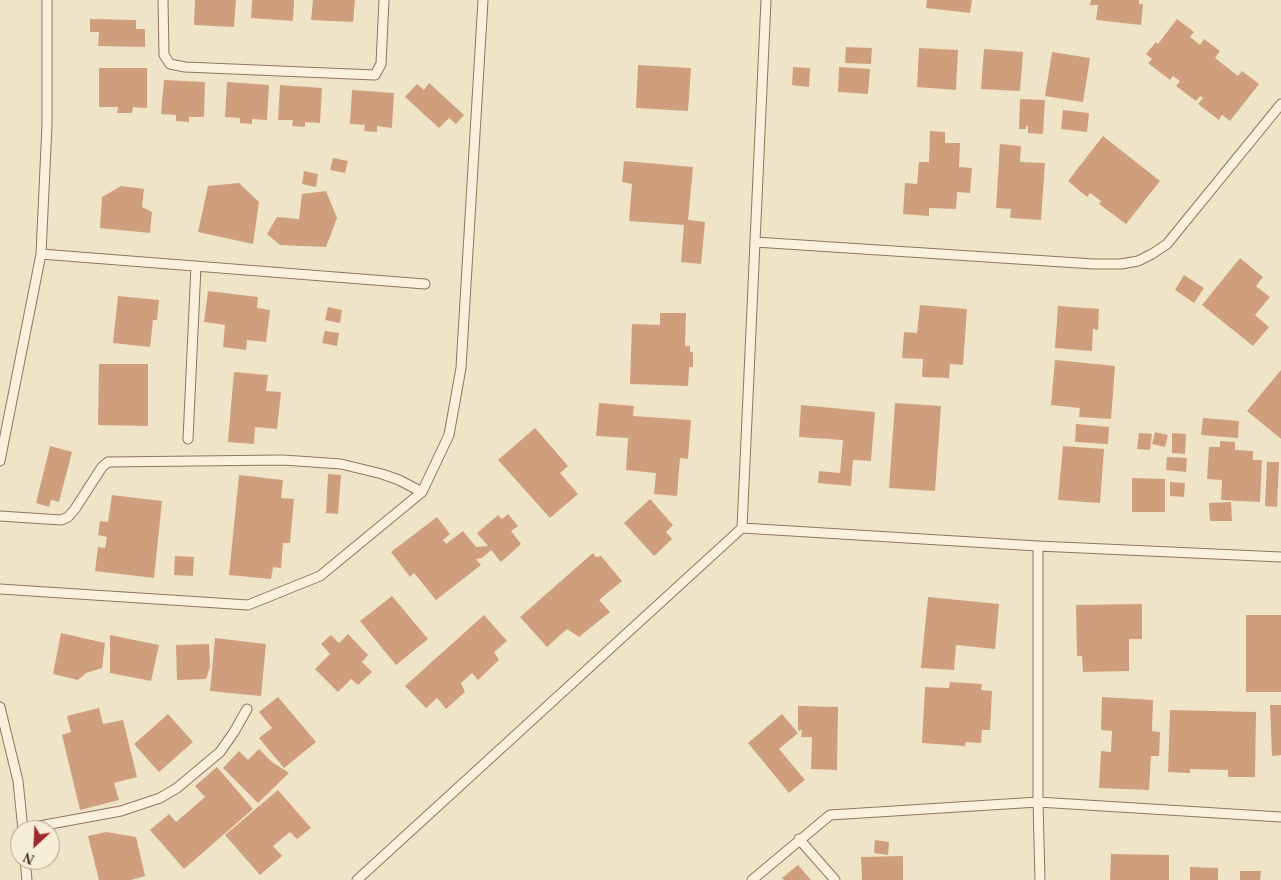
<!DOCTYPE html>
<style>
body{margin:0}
#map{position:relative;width:1281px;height:880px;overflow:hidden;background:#f0e4c8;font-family:"Times New Roman",serif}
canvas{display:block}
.north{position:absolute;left:10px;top:820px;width:50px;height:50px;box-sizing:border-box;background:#f7eed8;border:1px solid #ada18e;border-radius:50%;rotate:205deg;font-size:14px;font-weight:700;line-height:20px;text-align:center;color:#3d2e20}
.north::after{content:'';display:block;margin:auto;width:18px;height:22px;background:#9e2a2b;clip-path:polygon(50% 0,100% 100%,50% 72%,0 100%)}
</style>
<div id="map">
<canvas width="1281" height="880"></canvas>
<div class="north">N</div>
</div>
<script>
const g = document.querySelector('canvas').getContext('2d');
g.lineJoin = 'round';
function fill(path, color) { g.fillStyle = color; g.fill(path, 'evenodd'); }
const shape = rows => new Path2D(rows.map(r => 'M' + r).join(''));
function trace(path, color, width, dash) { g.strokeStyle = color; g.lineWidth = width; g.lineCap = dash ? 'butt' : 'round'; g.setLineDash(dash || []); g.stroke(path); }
const building = shape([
 [195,0,236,0,234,27,194,25],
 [252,0,294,0,293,21,251,18],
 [313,0,355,0,353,22,311,20],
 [927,0,972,0,970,13,926,8],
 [1091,0,1139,0,1139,4,1143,4,1141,25,1096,20,1098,5,1090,5],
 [90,19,136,20,136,29,145,29,145,47,98,46,99,32,90,32],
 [1177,19,1194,32,1190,37,1200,45,1204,39,1220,51,1215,58,1238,76,1242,71,1259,84,1230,121,1222,115,1219,120,1198,104,1203,98,1200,96,1196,101,1176,86,1180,81,1173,76,1170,80,1148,63,1152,59,1146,54,1156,42,1158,44],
 [846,47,872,48,871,64,845,63],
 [919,48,958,50,956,90,917,87],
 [984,49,1023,52,1020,91,981,89],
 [1052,52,1090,58,1083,102,1045,96],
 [638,65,691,68,688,111,636,108],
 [793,67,810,68,809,87,792,85],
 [839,67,870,69,868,94,838,92],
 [99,68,147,68,147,108,133,107,132,113,117,113,118,107,99,107],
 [164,80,205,82,204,117,189,117,189,122,176,121,176,115,161,114],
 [227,82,269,85,267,120,252,119,252,124,240,123,240,118,225,117],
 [429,83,464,115,456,124,449,118,439,128,405,97,417,84,424,90],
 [280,85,322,88,320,123,305,122,305,127,292,126,293,120,278,120],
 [352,90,394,93,392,128,377,126,377,132,364,131,365,125,350,124],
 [1020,99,1045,100,1043,134,1028,133,1028,126,1026,126,1026,129,1019,129],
 [1063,110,1089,113,1087,132,1061,129],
 [930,131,945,132,945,143,960,143,959,167,972,168,970,193,957,192,956,209,929,208,929,216,903,214,905,183,917,184,919,162,929,162],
 [1103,136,1160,181,1126,224,1099,204,1101,201,1090,193,1087,197,1068,181],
 [1000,144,1021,146,1020,162,1045,163,1041,220,1010,218,1011,209,996,208],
 [333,158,348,161,345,173,330,170],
 [624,161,693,167,688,220,705,222,701,264,681,262,684,225,629,221,632,184,622,182],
 [304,171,318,174,316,187,302,184],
 [239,183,259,202,253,244,198,232,208,186],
 [121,186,144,189,142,207,152,212,150,233,100,228,102,197],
 [326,191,337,218,326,247,280,245,267,234,277,217,299,219,302,194],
 [1240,258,1263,277,1256,286,1270,297,1255,315,1269,327,1253,346,1202,305],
 [1184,275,1204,288,1194,303,1175,290],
 [208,291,258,297,257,308,270,310,266,342,247,340,246,350,223,347,225,325,204,322],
 [118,296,159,300,157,320,153,320,150,347,113,343],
 [920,305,967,309,963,365,950,364,949,378,922,377,923,359,902,358,904,332,917,333],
 [1058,306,1099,309,1098,330,1093,329,1092,351,1055,348],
 [328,307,342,310,340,323,325,320],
 [660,313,686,313,685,346,690,346,690,352,693,352,693,367,689,367,688,386,630,384,632,324,660,325],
 [325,331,339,333,337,346,322,343],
 [1055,360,1115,366,1111,419,1079,417,1080,408,1051,405],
 [99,364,148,364,148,426,98,425],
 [1281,370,1281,439,1247,411],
 [234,372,268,375,266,391,281,392,277,429,255,427,254,444,228,442],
 [599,403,634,406,633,416,691,420,688,459,680,458,677,496,654,494,656,473,626,470,628,438,596,436],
 [895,403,941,406,935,491,889,488],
 [801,405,875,412,871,461,853,460,851,486,818,483,819,471,840,473,843,440,799,437],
 [1203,418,1239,421,1238,438,1201,435],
 [1076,424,1109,427,1108,444,1075,442],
 [535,428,568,466,560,473,578,494,550,518,498,460],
 [1155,432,1168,435,1165,447,1152,444],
 [1139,433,1152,434,1150,450,1137,449],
 [1172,433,1186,434,1185,454,1172,453],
 [1220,441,1235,442,1235,450,1253,451,1253,460,1262,460,1260,502,1221,500,1222,480,1207,479,1209,447,1220,447],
 [50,446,72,452,59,502,51,500,49,507,36,503],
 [1063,446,1104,449,1100,503,1058,500],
 [1167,457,1187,458,1186,472,1166,470],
 [1267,462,1279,462,1277,507,1265,506],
 [328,474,341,475,338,514,326,513],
 [239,475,283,480,281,498,294,499,290,543,283,543,281,568,273,567,271,579,229,575],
 [1132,478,1165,479,1165,512,1132,512],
 [1170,482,1185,483,1184,497,1170,496],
 [112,495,162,501,154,578,95,571,98,547,105,548,107,537,98,535,100,521,108,522],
 [650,499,673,525,666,532,672,539,654,556,624,523],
 [1231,502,1232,521,1210,521,1209,503],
 [508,514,518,526,511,531,521,544,501,562,491,550,482,558,476,559,481,565,436,600,414,573,410,577,391,552,437,517,450,534,443,540,446,544,463,531,476,547,488,546,477,533,498,515,502,519],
 [593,553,596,557,601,556,622,581,599,600,610,612,579,637,567,629,547,647,520,617],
 [175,556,194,557,193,576,174,575],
 [392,596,428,639,396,665,360,621],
 [928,597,999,604,995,649,956,645,954,670,921,668],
 [1142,604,1142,639,1129,639,1129,671,1083,672,1082,656,1077,656,1076,605],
 [484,615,507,641,494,652,499,660,478,680,472,673,461,683,465,692,446,709,437,698,426,708,405,686],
 [1246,615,1281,615,1281,692,1246,692],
 [61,633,105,643,102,668,86,673,78,680,53,674],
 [348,634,368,655,362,662,372,672,358,685,351,679,338,692,315,669,330,654,321,644,331,635,339,643],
 [110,635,159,645,151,681,110,673],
 [215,638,266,644,261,696,210,691],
 [209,644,210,667,206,679,177,680,176,645],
 [950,682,982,684,981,690,992,691,990,730,982,730,981,743,966,742,965,746,922,743,925,687,949,688],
 [278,697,316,742,284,768,259,738,272,728,259,712],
 [1102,697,1153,700,1152,731,1160,732,1159,756,1151,756,1149,790,1099,788,1101,751,1111,752,1112,731,1101,730],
 [1270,705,1281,705,1281,755,1272,756],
 [798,706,838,707,837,770,811,769,812,737,801,737,802,730,798,731],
 [99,708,103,724,123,720,137,777,114,783,119,800,80,810,62,735,71,732,67,716],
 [1170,710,1256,712,1255,777,1228,777,1228,770,1190,769,1190,773,1168,772],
 [168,714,193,742,159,772,134,744],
 [782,714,798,733,779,749,805,780,789,793,748,743],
 [259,749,272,762,289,773,258,803,223,768,239,751,248,760],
 [217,767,253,809,184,869,150,830,169,814,176,822,205,797,195,786],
 [278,790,311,828,297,839,290,832,273,846,282,856,260,875,225,835],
 [106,832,136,837,145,876,131,880,99,880,88,836],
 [875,840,889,842,888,855,874,853],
 [1111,854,1169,855,1169,880,1110,880],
 [903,856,903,880,862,880,861,857],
 [798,865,811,880,784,880,782,878],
 [1190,867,1218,868,1218,880,1190,880],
 [1240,871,1261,871,1260,880,1240,880]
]);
const lane = shape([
 [163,0,164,55,170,64,185,67,375,75,381,64,384,0],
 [755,242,1094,264,1121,264,1138,261,1152,254,1167,244,1281,104],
 [41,254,425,284],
 [188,439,196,266],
 [0,461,41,254,47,125,47,0],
 [0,516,61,520,68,517,75,509,102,467,108,462,283,460,341,464,382,474,399,480,422,492],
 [742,528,1038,546,1281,557],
 [1038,546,1038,802,1040,880],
 [0,589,248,605,320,576,422,492,449,435,461,368,483,0],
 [0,707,18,781,23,830],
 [23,829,121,811,160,798,177,788,220,752,234,732,247,709],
 [799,839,835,880],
 [25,860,27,880],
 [357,880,742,528,766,0],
 [752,880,830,815,1038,802,1281,817]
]);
fill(building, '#cf9f7d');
trace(lane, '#8d765c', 11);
trace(lane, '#faf1dc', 9);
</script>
